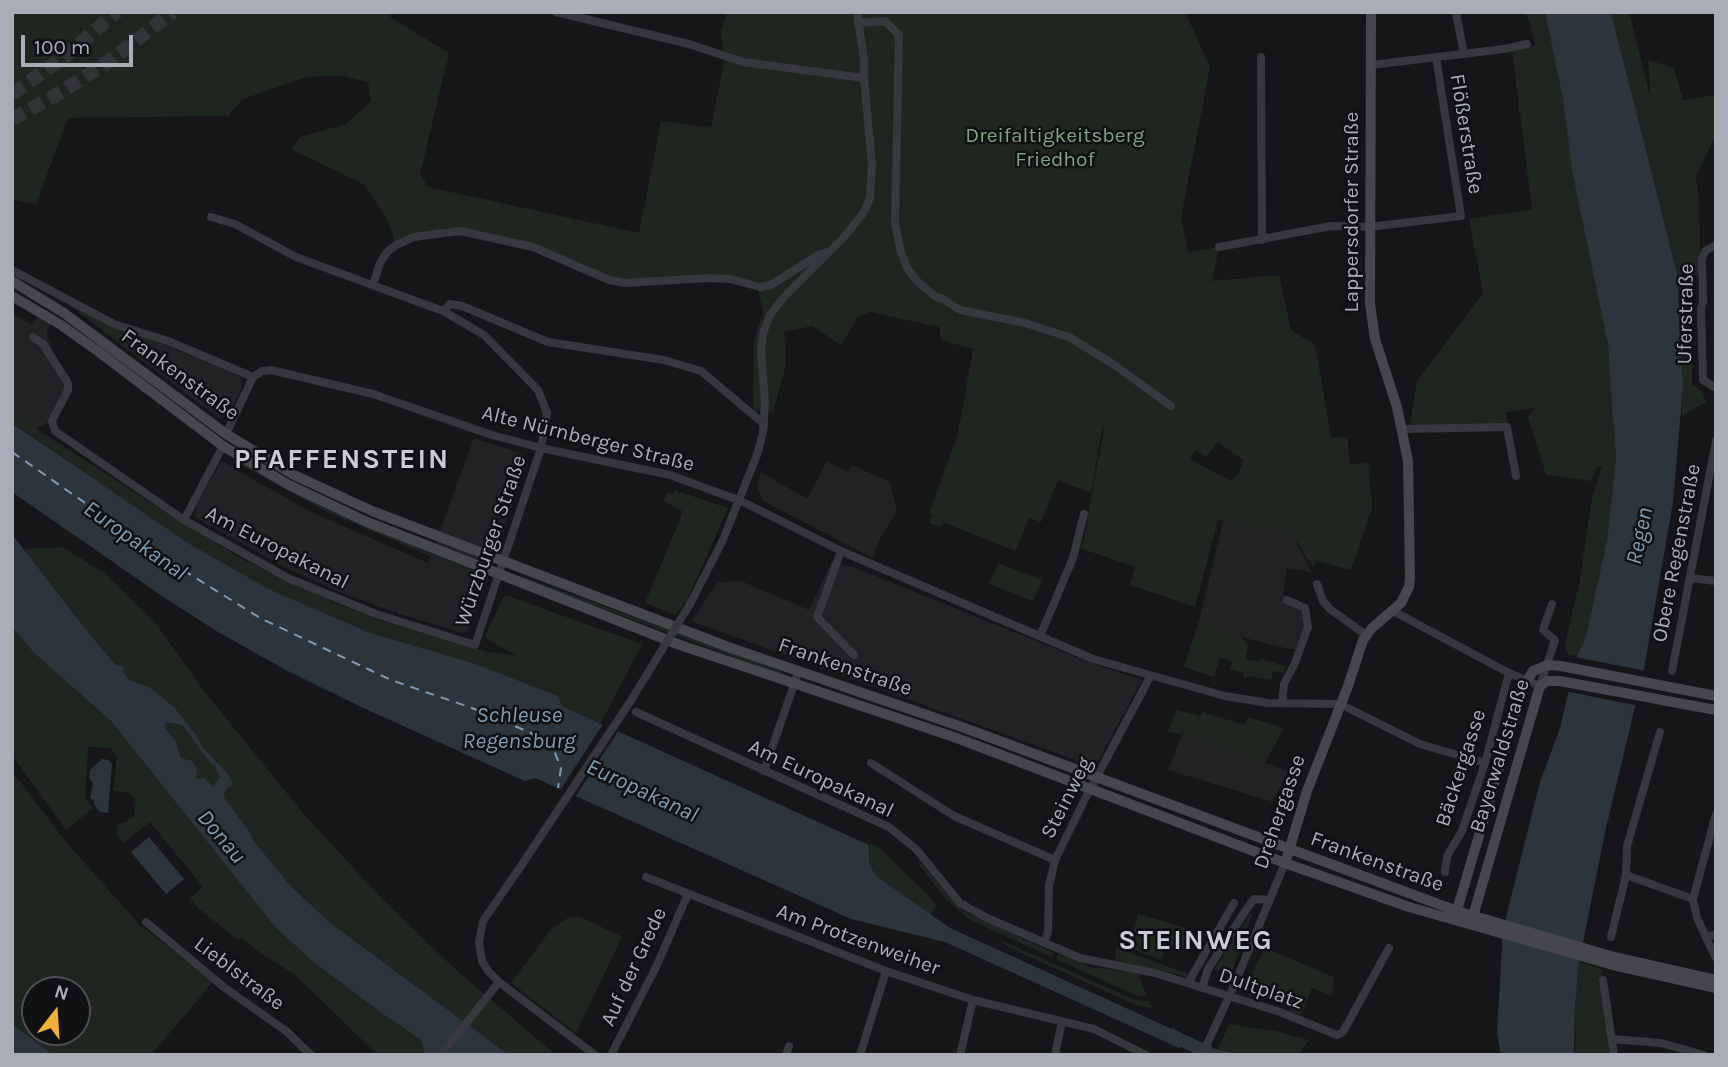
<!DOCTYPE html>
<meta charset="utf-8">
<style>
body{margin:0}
#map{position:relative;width:1728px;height:1067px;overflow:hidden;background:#161618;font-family:Karla,sans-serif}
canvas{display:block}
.frame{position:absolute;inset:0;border:14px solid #a8adb8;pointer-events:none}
.north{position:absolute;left:21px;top:976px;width:70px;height:70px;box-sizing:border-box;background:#111113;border:2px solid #4d4f55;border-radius:50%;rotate:17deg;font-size:19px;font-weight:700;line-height:28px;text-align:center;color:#a8adb8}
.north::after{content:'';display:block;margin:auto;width:24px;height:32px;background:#f2b134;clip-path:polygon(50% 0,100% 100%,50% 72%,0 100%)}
.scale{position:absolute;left:21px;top:35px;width:112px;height:32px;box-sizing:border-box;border:4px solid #a8adb8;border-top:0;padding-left:9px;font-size:21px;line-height:24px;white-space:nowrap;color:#a8adb8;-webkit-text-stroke:5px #111113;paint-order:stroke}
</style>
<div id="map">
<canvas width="1728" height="1067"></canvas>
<div class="frame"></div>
<div class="north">N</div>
<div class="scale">100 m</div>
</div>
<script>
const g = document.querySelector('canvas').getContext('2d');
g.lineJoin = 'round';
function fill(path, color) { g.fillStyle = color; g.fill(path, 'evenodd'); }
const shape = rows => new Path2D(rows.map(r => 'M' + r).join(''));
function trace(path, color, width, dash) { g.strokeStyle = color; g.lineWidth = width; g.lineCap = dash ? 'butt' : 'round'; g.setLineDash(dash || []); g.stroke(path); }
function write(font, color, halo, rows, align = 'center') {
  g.font = font + ' Karla,sans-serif'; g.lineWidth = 5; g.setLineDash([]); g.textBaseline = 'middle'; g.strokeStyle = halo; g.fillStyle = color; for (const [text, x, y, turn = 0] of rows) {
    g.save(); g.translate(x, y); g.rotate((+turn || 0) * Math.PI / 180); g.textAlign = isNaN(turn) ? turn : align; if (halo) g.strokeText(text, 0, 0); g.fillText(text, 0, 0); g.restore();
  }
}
const built = shape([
 [12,313,32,325,38,317,50,324,46,333,52,350,73,389,57,417,36,429,12,413],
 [153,340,240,376,242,388,227,417,219,418,144,362],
 [474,438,523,454,527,460,484,590,467,632,462,633,400,614,339,592,282,566,195,517,196,506,221,461,311,512,428,563],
 [827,461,848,472,852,465,890,482,897,511,880,538,873,558,763,501,757,487,761,472,807,499],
 [1223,521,1291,533,1312,572,1287,568,1283,594,1307,615,1301,649,1289,649,1241,637,1199,621],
 [831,563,851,566,1093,664,1142,680,1095,767,691,621,718,582,741,581,809,610],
 [1183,732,1288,771,1273,802,1168,770]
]);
const green = shape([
 [12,12,392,12,390,17,449,53,420,174,428,187,639,233,661,121,711,128,724,62,721,31,727,12,1185,12,1210,67,1181,218,1188,252,1219,247,1212,281,1279,275,1291,330,1315,345,1331,438,1347,437,1350,464,1368,463,1372,507,1351,570,1317,561,1313,567,1291,533,1218,520,1195,607,1130,585,1135,567,1080,548,1084,538,1104,429,1103,423,1091,493,1058,480,1041,522,1029,518,1015,551,945,523,939,527,929,523,932,515,929,514,958,434,973,349,941,340,939,327,870,312,858,317,841,345,812,326,784,332,786,365,773,412,753,411,754,339,763,312,757,286,730,279,625,283,533,247,460,231,396,245,388,221,365,185,291,149,300,137,346,124,371,101,368,82,342,76,306,77,243,99,228,116,68,118,36,204,12,199],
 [1218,442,1243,460,1239,474,1231,481,1190,459,1196,450,1206,457],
 [1525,12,1545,12,1563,100,1572,171,1608,345,1613,401,1616,458,1607,540,1586,636,1577,656,1569,655,1566,651,1565,645,1580,579,1592,498,1602,467,1597,466,1591,481,1546,475,1528,417,1535,408,1506,412,1507,424,1410,425,1417,381,1483,293,1469,219,1532,209,1512,50,1535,45,1530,24],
 [1611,12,1629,12,1651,100,1648,60,1674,68,1683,100,1716,95,1716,134,1696,177,1699,201,1700,272,1693,275,1683,273,1691,334,1692,385,1702,391,1706,402,1682,416,1681,332,1677,273],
 [69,303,153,340,144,362,69,305],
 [12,413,182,523,246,561,336,603,377,619,488,652,519,656,495,644,485,636,504,596,508,596,642,644,601,723,562,706,558,696,476,664,368,632,269,589,188,543,139,510,12,422],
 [236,458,427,552,476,572,474,575,323,510,234,461],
 [674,490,728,508,688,598,676,615,645,603,681,517,682,511,664,501,667,492,673,494],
 [63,547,104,573,157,625,204,691,303,813,382,899,456,970,556,1055,509,1055,329,922,290,885,254,841,248,829,225,799,224,793,230,789,218,762,202,746,197,736,175,708,138,682,128,679,88,632,24,549],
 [998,563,1042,580,1033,601,989,584],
 [524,577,781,671,780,674,523,579],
 [1199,621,1241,637,1248,645,1245,659,1259,662,1260,659,1285,666,1284,673,1273,671,1271,680,1248,676,1247,678,1244,678,1243,672,1230,669,1232,662,1220,658,1214,677,1184,667],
 [12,627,33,652,111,721,275,927,311,960,383,1014,421,1040,425,1055,378,1055,295,975,259,952,241,938,238,940,198,908,190,898,203,887,150,822,124,843,116,834,118,823,124,823,134,816,136,801,129,793,113,791,117,758,111,748,88,747,85,797,93,808,66,830,12,755],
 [1176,710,1201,716,1202,712,1245,725,1248,717,1284,728,1265,763,1183,732,1180,734,1168,732],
 [166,722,182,725,211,764,215,766,221,777,213,787,198,779,195,775,197,769,181,759,176,741,165,728],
 [12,771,66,842,139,924,213,982,151,1055,53,1055,12,1024],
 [35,990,77,990,77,1032,35,1032],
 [870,843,881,849,927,894,936,906,930,915,876,876,869,863],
 [920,862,961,910,1054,953,1051,957,970,920,945,898,918,863],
 [1254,908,1231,975,1214,970],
 [1138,914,1193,930,1186,950,1167,944,1161,960,1130,948],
 [579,916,622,937,576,1033,511,983,552,928,568,918],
 [998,939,1135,1000,1150,1001,1153,1009,1138,1006,1010,948],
 [1116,948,1189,974,1188,977,1115,960],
 [1265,948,1334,977,1332,996,1312,988,1301,1015,1290,1011,1291,1005,1265,995,1265,992,1247,983],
 [1058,954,1091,967,1136,973,1139,975,1146,995,1137,996,1056,959],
 [1579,962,1602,969,1601,980,1611,1055,1575,1055,1574,1017],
 [1229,1024,1275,1031,1309,1040,1298,1055,1231,1053,1218,1049]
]);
const water = shape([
 [1545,12,1611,12,1677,273,1683,386,1673,502,1644,669,1606,828,1579,962,1574,1017,1574,1055,1501,1055,1497,1032,1503,929,1540,782,1560,728,1577,656,1586,636,1607,540,1616,458,1608,345,1572,171,1563,100],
 [12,423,188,543,269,589,368,632,476,664,558,696,562,706,869,845,869,863,876,876,950,928,1172,1029,1174,1028,1175,1030,1216,1049,1241,1055,1198,1055,1181,1047,1179,1048,945,942,851,919,542,781,535,778,525,781,361,707,284,669,218,632,162,596,12,492],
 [12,534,88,632,115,664,123,666,124,673,128,679,149,687,175,708,197,736,202,746,227,773,233,784,224,793,225,799,248,829,254,841,290,885,329,922,509,1055,425,1055,421,1040,383,1014,311,960,275,927,111,721,33,652,12,627],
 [166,722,182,725,211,764,215,766,220,777,213,787,205,778,198,779,196,776,197,769,192,761,181,758,176,741,165,728],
 [102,759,108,760,112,764,108,813,100,812,94,804,94,800,90,799,93,783,89,778,90,770],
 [149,837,184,879,166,894,131,852],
 [12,1024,53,1055,12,1055]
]);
const pier = shape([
 [1574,657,1647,671,1639,706,1565,691],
 [605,721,620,728,574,799,559,792]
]);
const ferry = shape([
 [12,452,167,560,260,618,391,680,472,708,531,733,555,753,561,768,558,788]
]);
const highwayTunnel = shape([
 [12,94,64,57,117,12],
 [12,119,53,97,108,62,173,12]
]);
const street = shape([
 [556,12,689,44,743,62,864,78],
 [1456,12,1464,54],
 [858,23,885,21,899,35,895,222,900,249,907,268,917,281,936,297,943,299,960,310,1025,323,1069,337,1113,364,1171,406],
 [1261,57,1262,240],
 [1371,65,1504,49,1527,44],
 [1716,245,1705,251,1702,259,1703,302,1701,308,1703,380,1716,388],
 [1219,247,1331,226,1369,227,1461,216,1436,57],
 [12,270,114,324,168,341,253,377,262,371,271,370,373,394,492,435,541,448,670,475,741,501,841,551,1093,659,1225,696,1268,703,1340,704,1420,744,1485,763],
 [373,285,380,263,387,252,396,245,414,237,460,231,533,247,609,280,625,283,708,278,730,279,760,287,771,285,820,254,829,252],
 [443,311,450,304,462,306,548,342,664,360,701,371,764,424],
 [33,337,43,344,68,383,68,390,52,421,55,431,184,520,223,446],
 [1402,429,1507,427,1516,476],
 [226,434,253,377],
 [184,520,288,578,376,614,475,645,541,448,547,413,538,390,484,335,443,311,296,257,235,224,211,217],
 [841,551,817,617,854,655],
 [1690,578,1716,581],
 [1317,584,1323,601,1330,609,1366,635],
 [690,604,722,542,757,455,763,433,765,402,761,351,763,333,770,315,783,298,845,236,864,212,870,198,872,165,864,78,864,60,857,12],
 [1393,611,1509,673,1540,686,1555,640,1543,630,1552,604],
 [1040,636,1073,558,1084,514],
 [1672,671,1716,441],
 [1282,703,1284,684,1295,663,1308,627,1305,608,1287,600],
 [636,712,889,827,916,849,960,903,987,918,1080,958,1155,973,1280,1012,1337,1035,1343,1032,1389,948],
 [871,763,954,816,1055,860],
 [764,771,798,673],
 [1716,814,1693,899,1697,918,1716,958],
 [521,866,483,921,479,942,482,961,488,971,499,982,595,1055],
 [1445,872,1447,856,1462,831,1485,763,1509,673],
 [1626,875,1693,899],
 [646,877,886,971,973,1000,1094,1029,1146,1055],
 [146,922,225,988,286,1031,311,1055],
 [1705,936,1716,935],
 [1611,937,1626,875,1627,846,1660,732],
 [1044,943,1048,932,1049,886,1055,860,1086,797,1150,677],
 [1603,980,1614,1055],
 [1188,983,1234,903],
 [1202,988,1208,969,1248,907,1254,899,1270,900],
 [1233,988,1285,863],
 [1612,1039,1661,1043,1704,1055],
 [441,1055,499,982],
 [611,1055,656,967,688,894],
 [786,1055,789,1046],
 [860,1055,886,971],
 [960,1055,973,1000],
 [1055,1055,1062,1022]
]);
const secondary = shape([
 [12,281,64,313,226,434,294,475,372,511,731,648,962,727,1457,911,1614,957,1716,980],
 [12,296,61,325,99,352,223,446,289,485,367,522,680,645,954,737,1285,863,1409,907,1613,965,1716,988],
 [1287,857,1307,791,1348,686,1363,640,1372,628,1401,603,1409,587,1410,578,1408,461,1397,407,1375,339,1370,304,1371,12],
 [1455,917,1522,689,1533,671,1548,665,1561,666,1716,696],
 [1471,923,1540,686,1547,681,1560,681,1716,710]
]);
const streetBridge = shape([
 [521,866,630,702,690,604],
 [1202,1055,1233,988]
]);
const streetNames = [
 ["Flößerstraße",1466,134,81],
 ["Lappersdorfer Straße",1352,212,-90],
 ["Uferstraße",1686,314,-89],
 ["Frankenstraße",180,375,36],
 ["Alte Nürnberger Straße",588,439,14],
 ["Würzburger Straße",491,541,-71],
 ["Am Europakanal",277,548,27],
 ["Obere Regenstraße",1677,553,-79],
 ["Frankenstraße",845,667,19],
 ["Bayerwaldstraße",1500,756,-73],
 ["Bäckergasse",1461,768,-72],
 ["Am Europakanal",821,779,25],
 ["Steinweg",1067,798,-63],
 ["Drehergasse",1280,812,-71],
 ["Frankenstraße",1377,862,20],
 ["Am Protzenweiher",858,940,20],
 ["Auf der Grede",634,967,-65],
 ["Lieblstraße",239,974,37],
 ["Dultplatz",1261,989,19]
];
const parkNames = [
 ["Dreifaltigkeitsberg",1055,136],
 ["Friedhof",1055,160]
];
const waterNames = [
 ["Regen",1640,536,-78],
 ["Europakanal",135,541,35],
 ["Schleuse",519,715],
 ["Regensburg",519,741],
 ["Europakanal",642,791,25],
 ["Donau",221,837,50]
];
const districtNames = [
 ["PFAFFENSTEIN",342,460],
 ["STEINWEG",1196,941]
];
fill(built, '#222225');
fill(green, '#1e261f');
fill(water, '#2c353c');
fill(pier, '#161618');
trace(ferry, '#7f9bb3', 2, [9, 7]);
trace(highwayTunnel, '#333438', 14, [14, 7]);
trace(street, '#37383d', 8);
trace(secondary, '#45474d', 10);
trace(streetBridge, '#37383d', 8);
write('21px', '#a8adb8', '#111113', streetNames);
write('21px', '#7fa381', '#111113', parkNames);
write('italic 23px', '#7f9bb3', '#111113', waterNames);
g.letterSpacing = '2px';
write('bold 28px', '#c9ccd4', '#111113', districtNames);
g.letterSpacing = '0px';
</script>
